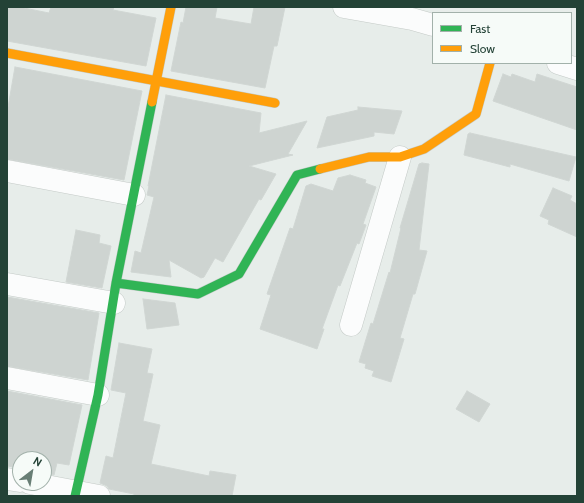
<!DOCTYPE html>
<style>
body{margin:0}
#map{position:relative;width:584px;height:503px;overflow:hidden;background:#e7edea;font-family:Cabin,sans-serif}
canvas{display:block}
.frame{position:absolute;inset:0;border:8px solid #234236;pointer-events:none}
.legend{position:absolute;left:432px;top:12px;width:140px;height:52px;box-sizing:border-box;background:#f6fbf8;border:1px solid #a2b1aa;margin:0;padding:5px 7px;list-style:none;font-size:12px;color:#234236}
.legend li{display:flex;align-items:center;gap:8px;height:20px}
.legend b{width:20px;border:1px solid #a2b1aa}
.north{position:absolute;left:12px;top:451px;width:40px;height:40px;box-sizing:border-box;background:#f6fbf8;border:1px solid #a2b1aa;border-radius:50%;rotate:31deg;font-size:11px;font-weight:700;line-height:16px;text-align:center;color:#234236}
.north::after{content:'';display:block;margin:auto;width:14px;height:18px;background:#687e75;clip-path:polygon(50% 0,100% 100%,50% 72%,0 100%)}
</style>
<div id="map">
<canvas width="584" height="503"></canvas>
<div class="frame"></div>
<ul class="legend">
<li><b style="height:5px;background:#30b455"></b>Fast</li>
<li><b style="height:5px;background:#ff9f0a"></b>Slow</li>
</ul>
<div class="north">N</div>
</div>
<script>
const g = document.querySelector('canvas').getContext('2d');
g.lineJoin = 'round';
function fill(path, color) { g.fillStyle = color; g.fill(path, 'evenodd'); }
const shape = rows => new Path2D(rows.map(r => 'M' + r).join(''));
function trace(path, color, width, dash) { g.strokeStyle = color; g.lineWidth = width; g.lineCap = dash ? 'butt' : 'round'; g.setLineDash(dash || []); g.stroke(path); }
const building = shape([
 [7,7,19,7,49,13,51,7,114,7,113,10,156,18,146,66,7,41,7,7],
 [186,7,217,7,215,18,251,24,254,7,285,7,277,46,274,46,265,88,171,71,181,22,183,23,186,7],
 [15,67,142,91,124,180,7,159,7,113,15,67],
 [503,74,511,77,512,74,535,82,537,74,577,87,577,130,493,101,503,74],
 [166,95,261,113,259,133,307,121,288,154,293,155,249,166,276,174,261,200,259,199,223,262,215,258,204,277,201,278,169,260,171,277,131,272,135,251,141,253,154,197,147,195,149,186,148,186,166,95],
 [358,107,402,111,394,134,374,132,374,136,317,148,327,117,358,110,358,107],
 [470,133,576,157,569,181,510,164,510,167,464,155,468,134,470,133],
 [422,163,429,164,419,250,427,251,415,294,413,294,400,338,404,339,391,382,372,376,374,371,365,368,366,364,359,362,371,323,373,324,389,272,390,273,401,228,400,228,419,164,422,163],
 [350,175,366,180,365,183,376,187,363,224,366,225,359,244,357,243,340,286,338,285,322,329,324,329,317,349,260,329,271,295,267,294,290,228,293,229,306,186,311,184,333,191,338,178,350,175],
 [553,188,572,196,570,200,577,204,577,237,548,224,549,220,540,216,553,188],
 [76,230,100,235,99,243,111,246,102,288,66,282,76,230],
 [7,297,99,313,88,380,7,366,7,297],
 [143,299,175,303,179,325,147,329,143,299],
 [119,343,152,349,147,373,153,374,143,421,160,425,151,464,209,476,210,471,236,475,232,496,134,496,134,494,109,489,107,486,100,483,106,456,113,458,126,393,111,390,119,343],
 [7,391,82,405,69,465,57,463,54,475,44,473,44,459,20,459,20,468,7,466,7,391],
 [467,391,490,404,479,422,456,409,467,391]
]);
const street = shape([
 [344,7,412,19,433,25],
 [558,63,577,69],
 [7,171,134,195],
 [7,284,114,303],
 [351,325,400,157],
 [7,378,98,395],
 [7,479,20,481],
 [30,483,99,496]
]);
const fast = shape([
 [116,283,198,294,239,274,297,175,320,169],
 [75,496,98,395,116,283,152,102]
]);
const slow = shape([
 [7,53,275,103],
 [152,102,171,7],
 [320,169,369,157,400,157,424,149,476,114,490,63]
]);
fill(building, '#ced4d1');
trace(building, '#d0d6d3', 1);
trace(street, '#c4cac7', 23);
trace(fast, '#c3cac7', 10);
trace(slow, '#c3cac7', 10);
trace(street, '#fbfcfc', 22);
trace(fast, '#30b455', 9);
trace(slow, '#ff9f0a', 9);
</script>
